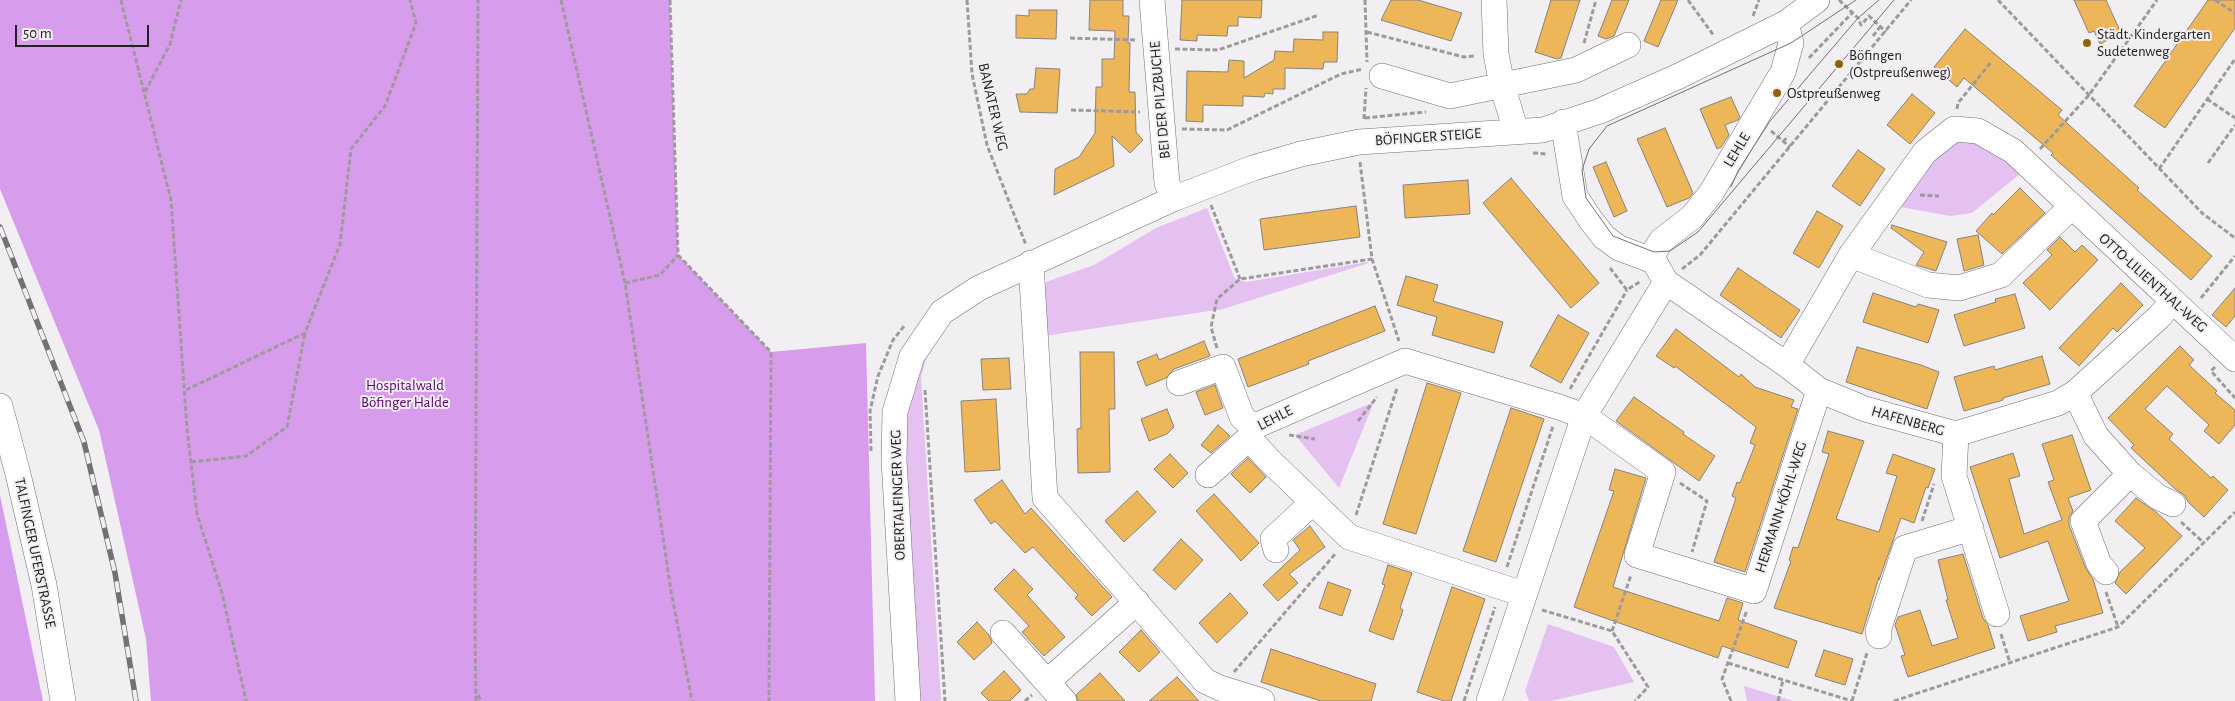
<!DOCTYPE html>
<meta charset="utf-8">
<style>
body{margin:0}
#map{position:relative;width:2235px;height:701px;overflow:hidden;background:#f2eff3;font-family:"Alegreya Sans",sans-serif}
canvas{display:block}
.scale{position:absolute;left:15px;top:25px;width:134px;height:22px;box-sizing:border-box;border:2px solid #232123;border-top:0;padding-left:6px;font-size:15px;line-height:18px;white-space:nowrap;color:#232123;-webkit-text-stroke:4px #f2eff3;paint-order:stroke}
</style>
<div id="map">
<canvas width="2235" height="701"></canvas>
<div class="scale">50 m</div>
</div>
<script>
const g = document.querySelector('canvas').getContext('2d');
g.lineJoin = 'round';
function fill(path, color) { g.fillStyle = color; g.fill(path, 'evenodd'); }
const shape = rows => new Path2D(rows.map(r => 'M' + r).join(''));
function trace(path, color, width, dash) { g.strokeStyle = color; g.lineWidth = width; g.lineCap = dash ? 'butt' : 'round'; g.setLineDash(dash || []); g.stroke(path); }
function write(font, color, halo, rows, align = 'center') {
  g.font = font + ' "Alegreya Sans",sans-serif'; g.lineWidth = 4; g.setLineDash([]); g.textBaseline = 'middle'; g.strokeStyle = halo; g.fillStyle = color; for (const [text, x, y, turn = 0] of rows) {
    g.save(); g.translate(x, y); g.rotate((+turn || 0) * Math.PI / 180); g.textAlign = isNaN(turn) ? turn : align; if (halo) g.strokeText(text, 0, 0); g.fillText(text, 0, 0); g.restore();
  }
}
const green = shape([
 [1961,139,1986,144,2021,173,1972,213,1950,216,1895,206,1924,167],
 [1207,208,1235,279,1246,282,1368,262,1369,263,1223,309,1044,336,1041,301,1046,282,1094,265,1156,228],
 [925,355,927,356,921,377,941,701,919,701,903,458,904,416],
 [1374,402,1339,488,1295,435],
 [1548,624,1614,647,1634,682,1551,701,1529,701,1525,691],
 [1744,686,1793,701,1747,701]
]);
const forest = shape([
 [0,0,670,0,678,255,771,352,866,343,875,701,151,701,146,639,99,430,0,189],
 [0,495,43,701,0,701]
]);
const building = shape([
 [1090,0,1123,0,1123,16,1129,16,1128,43,1130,43,1129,92,1135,92,1136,132,1143,140,1130,153,1112,136,1114,166,1054,195,1055,169,1079,157,1095,133,1096,87,1102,87,1102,59,1114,59,1115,31,1089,30,1090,0],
 [1182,0,1262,0,1261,18,1238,17,1238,26,1228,26,1227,36,1197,35,1197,41,1180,40,1182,0],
 [1391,0,1418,0,1462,13,1451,41,1381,20,1391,0],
 [1551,0,1580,0,1561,58,1557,59,1535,52,1551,0],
 [1612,0,1629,0,1614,36,1606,39,1598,36,1612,0],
 [1661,0,1678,0,1658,47,1644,41,1661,0],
 [2074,0,2106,0,2121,33,2100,44,2094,31,2089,33,2074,0],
 [2208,0,2235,0,2235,28,2165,128,2134,106,2208,0],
 [1029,10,1057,10,1056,39,1016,38,1016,15,1029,16,1029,10],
 [1965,29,2062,110,2058,115,2139,188,2137,190,2212,256,2191,280,2051,155,2053,153,1964,78,1957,87,1934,67,1965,29],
 [1323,32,1338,32,1337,62,1324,62,1323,69,1285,68,1285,89,1273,89,1273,94,1265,93,1264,97,1243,96,1243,106,1203,105,1203,122,1186,121,1187,71,1228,72,1229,60,1244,61,1244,78,1274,60,1275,51,1293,52,1294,39,1323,40,1323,32],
 [1036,68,1060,69,1057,113,1020,112,1016,94,1027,94,1030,89,1034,89,1036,68],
 [1912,94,1935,113,1910,144,1887,125,1912,94],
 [1731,97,1740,117,1738,120,1725,125,1729,135,1721,147,1717,149,1700,109,1731,97],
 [1665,128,1693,193,1689,198,1667,207,1637,139,1665,128],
 [1858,150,1885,169,1860,206,1832,186,1858,150],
 [1606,162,1627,211,1614,217,1593,167,1606,162],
 [1511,178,1599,283,1571,308,1483,203,1511,178],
 [1468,180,1470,214,1405,218,1403,185,1468,180],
 [2020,188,2045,213,2002,254,1976,231,1992,213,1993,215,2020,188],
 [1356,206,1360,237,1264,250,1260,219,1356,206],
 [1817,211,1843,226,1819,268,1793,253,1817,211],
 [1892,225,1947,242,1936,271,1916,265,1924,252,1891,228,1892,225],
 [1978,235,1984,265,1964,271,1957,239,1978,235],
 [2060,237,2075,252,2082,245,2098,260,2050,310,2023,283,2052,255,2047,250,2060,237],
 [1738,268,1800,310,1781,338,1720,295,1738,268],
 [1406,276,1438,285,1433,301,1503,322,1494,353,1432,335,1437,317,1397,305,1406,276],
 [2121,283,2143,305,2117,332,2113,328,2079,366,2059,348,2121,283],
 [2235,288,2235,316,2226,327,2212,315,2235,288],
 [1873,293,1916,307,1918,304,1939,310,1928,343,1863,322,1873,293],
 [2015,294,2025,328,1964,346,1954,315,1996,302,1995,299,2015,294],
 [1375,306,1385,331,1308,361,1309,364,1248,387,1238,359,1375,306],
 [1558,315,1589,333,1561,383,1530,366,1558,315],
 [1676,329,1739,377,1741,374,1755,387,1794,400,1791,407,1798,409,1745,572,1714,562,1736,498,1732,496,1737,482,1740,483,1755,445,1750,443,1756,427,1675,366,1674,368,1656,356,1676,329],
 [1204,341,1210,356,1174,369,1166,378,1146,386,1137,362,1157,354,1159,360,1204,341],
 [2180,346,2194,360,2189,365,2217,391,2215,393,2235,410,2235,425,2219,444,2204,431,2209,425,2167,386,2145,409,2173,434,2169,439,2211,478,2213,476,2228,490,2204,517,2189,503,2184,495,2174,488,2131,448,2134,445,2108,418,2180,346],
 [1857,347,1921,365,1939,372,1927,409,1846,382,1857,347],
 [1080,352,1114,352,1115,409,1109,409,1110,472,1078,473,1077,429,1081,428,1080,352],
 [2042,356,2050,384,2003,398,2003,400,1964,411,1954,377,1994,366,1995,370,2042,356],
 [1009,358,1011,389,983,390,981,359,1009,358],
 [1427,383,1461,393,1416,534,1383,524,1427,383],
 [1215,385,1223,408,1205,415,1196,392,1215,385],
 [1634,397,1684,432,1683,434,1715,456,1699,481,1616,421,1634,397],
 [996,399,1000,470,965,472,961,401,996,399],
 [1511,408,1544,419,1496,562,1463,551,1511,408],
 [1167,409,1174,427,1167,434,1149,441,1141,419,1167,409],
 [1218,425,1230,436,1211,453,1201,445,1218,425],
 [1828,431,1864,441,1836,519,1879,532,1897,476,1886,473,1893,454,1935,469,1928,488,1926,487,1914,523,1901,518,1879,580,1879,577,1862,634,1774,608,1791,561,1789,560,1793,547,1798,548,1829,454,1822,452,1828,431],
 [2072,435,2091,490,2068,498,2073,511,2069,517,2069,525,2086,569,2093,579,2103,613,2055,626,2057,632,2028,641,2020,616,2069,601,2048,541,2000,558,1970,467,2013,453,2020,476,2009,479,2024,534,2062,520,2048,482,2054,480,2042,444,2072,435],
 [1170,454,1188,473,1173,488,1154,469,1170,454],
 [1248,458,1266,477,1250,493,1231,474,1248,458],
 [1615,469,1646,478,1613,587,1719,621,1727,598,1743,603,1738,620,1797,641,1788,668,1722,646,1718,658,1574,607,1614,491,1609,490,1615,469],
 [1002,480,1025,514,1031,508,1112,597,1092,616,1075,598,1078,595,1033,547,1025,553,995,521,991,524,974,500,1002,480],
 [1137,491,1156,512,1124,542,1105,521,1137,491],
 [1214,494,1259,543,1241,561,1196,511,1214,494],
 [2136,498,2156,512,2182,536,2126,594,2115,583,2120,572,2145,548,2115,521,2136,498],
 [1310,526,1325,547,1289,574,1298,583,1278,601,1263,585,1300,550,1293,540,1310,526],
 [1181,539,1203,560,1175,590,1153,570,1181,539],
 [1963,554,1983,618,1988,625,1995,648,1908,677,1901,656,1905,655,1895,625,1898,617,1920,610,1932,646,1958,638,1946,600,1948,600,1938,560,1963,554],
 [1388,565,1412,573,1400,608,1403,610,1393,640,1369,631,1385,585,1382,584,1388,565],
 [1014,569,1033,589,1027,595,1065,637,1044,656,1022,632,1029,626,994,589,1014,569],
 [1328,582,1351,590,1342,616,1319,608,1328,582],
 [1452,587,1485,599,1451,701,1444,701,1417,692,1452,587],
 [1230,593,1248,613,1217,643,1199,623,1230,593],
 [977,622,989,635,992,643,974,660,957,642,977,622],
 [1141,630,1160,652,1139,672,1119,652,1141,630],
 [1271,649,1376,684,1371,701,1321,701,1261,682,1271,649],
 [1824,650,1853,659,1845,685,1815,676,1824,650],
 [1004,671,1021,690,1010,701,989,701,981,693,1004,671],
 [1100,673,1125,701,1078,701,1076,695,1100,673],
 [1177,677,1199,701,1149,701,1177,677]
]);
const path = shape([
 [121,0,171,200,187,429,197,514,222,593,246,701],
 [561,0,625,283,671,591,692,701],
 [670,0,678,255,771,352,769,701],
 [967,0,972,74,987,145,1026,245],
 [1365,0,1367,62],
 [1688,0,1714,36],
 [1839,0,1858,18,1861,25,1869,16,1886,32],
 [1998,0,2202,213,2235,238],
 [2215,0,2235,13],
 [1753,16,1759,0],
 [1367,32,1464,57,1475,56],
 [1873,36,1880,27],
 [1070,38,1135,40],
 [1584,43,1596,0],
 [1175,49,1218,50,1319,15],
 [1809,58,1852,13],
 [145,92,170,44,181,0],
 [2207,99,2235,118],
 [1957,109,1958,103,1992,61],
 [1071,110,1140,112],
 [1365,118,1426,112],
 [1364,119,1366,88],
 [1182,129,1227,130,1341,74,1363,69],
 [1771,131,1790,147],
 [1783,142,1788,136],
 [2040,149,2089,95,2157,0],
 [1533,153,1547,154],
 [1360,162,1372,259,1399,341],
 [2208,163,2235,125],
 [2159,169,2235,59],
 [1920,195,1939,196],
 [1211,205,1240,279],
 [1610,268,1627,290,1641,281],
 [1682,269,1700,255,1911,0],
 [625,283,660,275,678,255],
 [2201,298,2235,256],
 [1217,348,1211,327,1217,299,1240,279,1372,259],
 [2215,367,2211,371,2235,398],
 [1570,389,1627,290],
 [186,390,305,333,340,244,351,149,385,106,416,23,410,0],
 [925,390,945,701],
 [1358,421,1377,397],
 [1289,435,1315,439],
 [871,451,870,411,878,376,893,340,905,325],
 [191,462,246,456,287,427,305,333],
 [1680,483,1707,501,1692,552],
 [1356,515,1397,388],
 [1922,521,1934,484],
 [2181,522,2204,543],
 [1507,567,1553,426],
 [2106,592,2118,627],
 [1542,610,1612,631,1648,687,1635,701],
 [1612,631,1631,575],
 [2001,634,2010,663],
 [1728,663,1852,701],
 [1234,672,1336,553],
 [478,695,481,701],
 [476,701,475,632,478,0],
 [1025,701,1032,695],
 [1464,701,1495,607],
 [1731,701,1722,679,1747,610],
 [1778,701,1783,680],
 [1852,701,1867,653],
 [1894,701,2118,627,2235,512]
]);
const minor = shape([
 [1152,0,1167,183,1173,199],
 [1494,0,1496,54,1502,85,1516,131],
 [1786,23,1791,43,1783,72,1711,193,1692,217,1661,241,1654,252,1654,261,1666,282,1787,365,1819,390,1865,409,1956,434,2058,403,2075,393,2159,317,2173,301],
 [1382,76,1450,96,1576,70,1628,45],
 [1563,122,1575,196,1590,219,1604,237,1619,248,1654,261],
 [1851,255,1928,285,1959,288,2001,275,2071,207],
 [1031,263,1045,498,1205,681,1220,688,1262,701],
 [1787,365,1851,255,1925,152,1954,129,1978,131,2013,151,2235,359],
 [1179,383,1223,367,1242,417,1253,427],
 [2075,393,2096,436,2130,474,2158,497,2173,504],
 [0,406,18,474,44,585,63,701],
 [1956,434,1954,476,1997,614],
 [1208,475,1249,438],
 [1276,550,1273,539,1312,503],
 [2106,572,2099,564,2083,521,2130,474],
 [1523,594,1349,537,1268,459,1249,438,1253,427,1405,361,1559,407,1584,416,1663,472,1637,555,1754,591,1819,390],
 [1003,633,1064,701],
 [1879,636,1878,631,1905,548,1971,528],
 [1047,682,1137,602],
 [908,701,894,460,895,412,912,356,942,312,979,288,1173,199,1253,168,1301,154,1359,142,1543,130,1600,111,1679,76,1786,23,1817,0],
 [1489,701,1584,416,1666,282]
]);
const tram = shape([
 [1856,0,1791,43,1607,126,1589,149,1582,170,1586,198,1613,236,1654,252,1670,251,1698,232,1894,0],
 [1731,187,1738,171,1770,121,1858,18,1879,0]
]);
const rail = shape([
 [0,227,84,442,115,573,136,701]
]);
const markers = [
 [2087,43,5,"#8c6306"],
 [1839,64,5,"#8c6306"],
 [1777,93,5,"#8c6306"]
];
const poiNames = [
 ["Städt. Kindergarten",2097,34],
 ["Sudetenweg",2097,51],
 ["Böfingen",1849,55],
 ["(Ostpreußenweg)",1849,72],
 ["Ostpreußenweg",1787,93]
];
const streetNames = [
 ["BEI DER PILZBUCHE",1160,100,-95],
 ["BANATER WEG",993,107,77],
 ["BÖFINGER STEIGE",1428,137,-4],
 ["LEHLE",1737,150,-59],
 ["OTTO-LILIENTHAL-WEG",2153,283,42],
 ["LEHLE",1275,418,-27],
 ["HAFENBERG",1908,421,16],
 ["OBERTALFINGER WEG",898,495,-92],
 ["HERMANN-KÖHL-WEG",1781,507,-72],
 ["TALFINGER UFERSTRASSE",35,553,78]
];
const parkNames = [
 ["Hospitalwald",405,385],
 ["Böfinger Halde",405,402]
];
fill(green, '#e5c1f1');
fill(forest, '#d89cec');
fill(building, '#edb759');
trace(building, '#85837f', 1);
trace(minor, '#726f73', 26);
trace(path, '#9d9a9d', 3, [5, 2.5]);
trace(minor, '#fff', 25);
trace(tram, '#737174', 1);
trace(rail, '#737174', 5.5);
trace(rail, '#f2eff3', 4, [11]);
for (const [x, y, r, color] of markers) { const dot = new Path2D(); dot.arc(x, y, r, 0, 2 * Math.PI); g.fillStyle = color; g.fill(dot); trace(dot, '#f2eff3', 2); }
write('15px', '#232123', '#f2eff3', poiNames, 'left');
write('15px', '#232123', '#f2eff3', streetNames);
write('15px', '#550469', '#f2eff3', parkNames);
</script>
